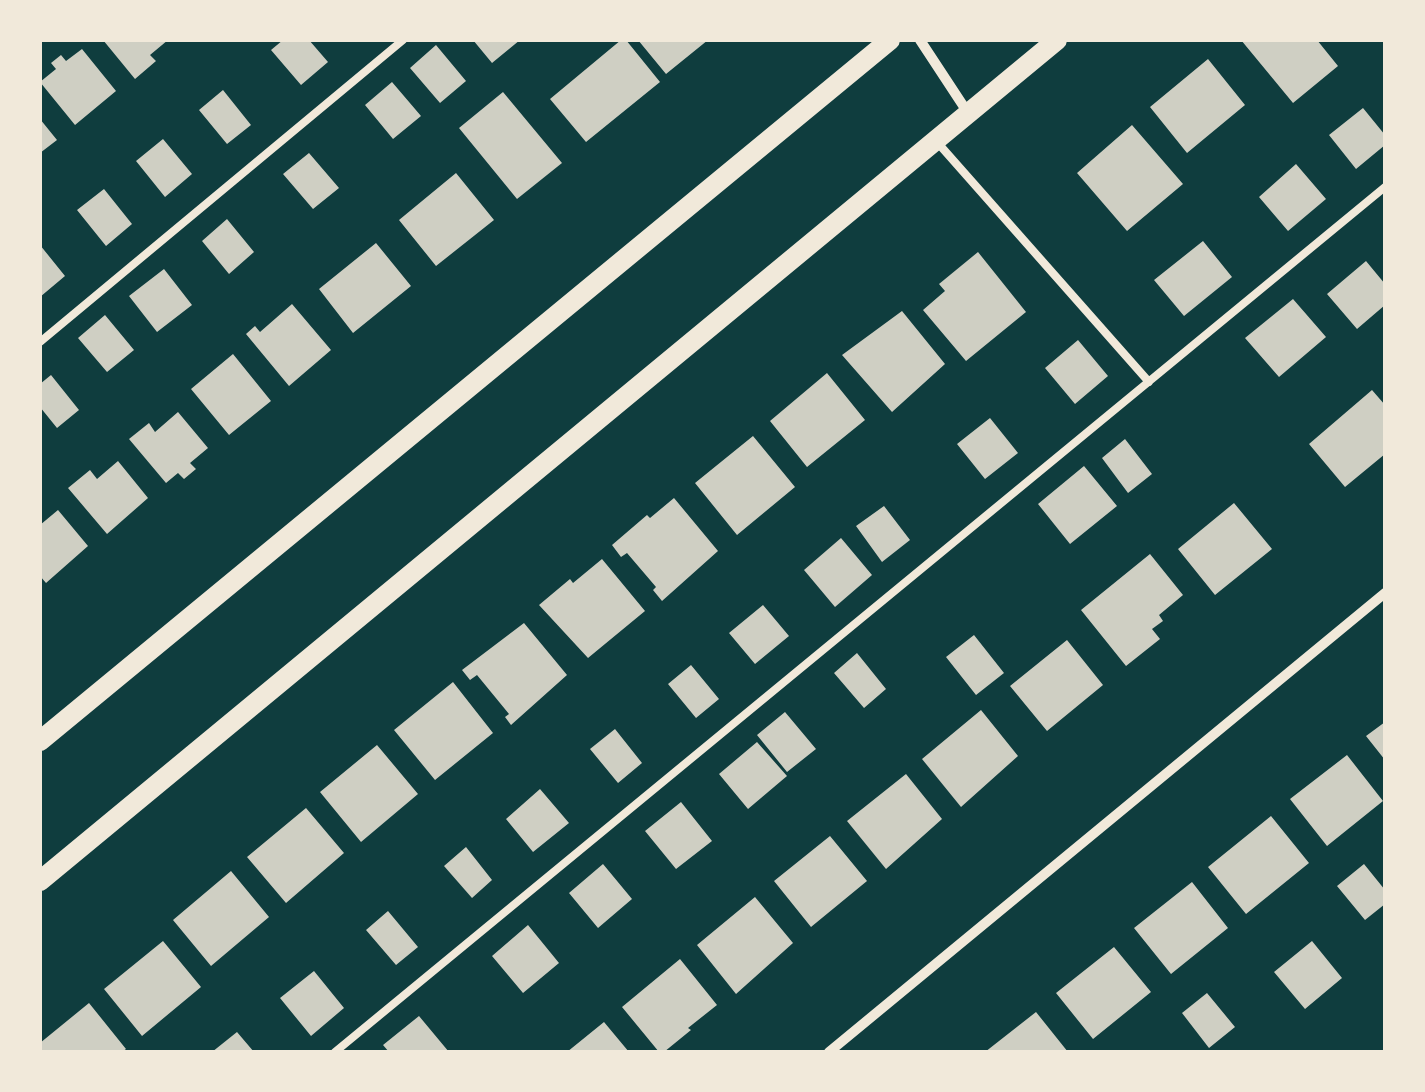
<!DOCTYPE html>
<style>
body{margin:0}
#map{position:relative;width:1425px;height:1092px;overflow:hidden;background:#0f3d3e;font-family:"PT Sans",sans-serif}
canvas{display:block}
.frame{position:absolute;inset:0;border:42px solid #f1e9da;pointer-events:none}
</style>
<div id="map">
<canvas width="1425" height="1092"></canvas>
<div class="frame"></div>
</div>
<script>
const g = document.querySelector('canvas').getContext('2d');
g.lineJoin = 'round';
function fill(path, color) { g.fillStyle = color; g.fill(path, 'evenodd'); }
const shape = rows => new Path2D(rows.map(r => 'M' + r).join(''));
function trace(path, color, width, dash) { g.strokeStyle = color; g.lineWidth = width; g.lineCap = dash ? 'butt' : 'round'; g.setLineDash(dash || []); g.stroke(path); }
const building = shape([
 [103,40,168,40,150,55,156,61,135,79],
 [283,40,309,40,328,62,301,85,271,50],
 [473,40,520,40,492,63],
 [621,40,626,40,660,82,586,142,550,99],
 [638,40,708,40,666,74],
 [1241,40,1317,40,1338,66,1293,103],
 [436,45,466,81,440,103,410,68],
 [82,49,116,91,75,125,40,82,56,69,51,63,61,55,66,61],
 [1208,59,1245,105,1187,153,1150,107],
 [392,82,421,116,393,139,365,105],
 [223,90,251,125,227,144,199,110],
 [503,92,562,163,517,199,459,128],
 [1363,108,1385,135,1385,145,1356,169,1329,135],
 [40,119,57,140,40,153],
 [1132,125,1183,184,1127,231,1077,173],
 [163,139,192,174,165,197,136,161],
 [309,153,339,188,313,209,283,174],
 [1296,164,1326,199,1288,231,1259,197],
 [456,173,494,220,436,266,399,220],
 [104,189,132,224,106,246,77,210],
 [227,219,254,252,229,274,202,241],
 [1203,241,1232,277,1184,316,1154,280],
 [376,243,411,286,353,333,319,289],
 [40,245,65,276,40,297],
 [978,252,1026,312,966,361,923,310,945,291,939,284],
 [1366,261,1385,284,1385,305,1357,329,1327,294],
 [164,269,192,305,157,332,129,296],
 [1293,299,1326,337,1279,377,1245,338],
 [292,304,331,350,289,386,246,334,255,326,260,332],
 [902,311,945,364,892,412,842,355],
 [105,315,134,350,107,372,78,338],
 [1078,340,1108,376,1075,404,1045,368],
 [233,354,271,401,229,435,191,389],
 [827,373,865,420,807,467,770,421],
 [51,375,79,410,57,428,40,407,40,384],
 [1372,390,1385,405,1385,454,1345,487,1309,444],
 [178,412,208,448,190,463,196,469,184,479,178,473,166,483,129,439,149,423,155,432],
 [990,418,1018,453,985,479,957,444],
 [753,436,795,487,737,535,695,483],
 [1125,439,1152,474,1128,493,1102,458],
 [118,461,148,498,107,534,68,488,90,470,97,479],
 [1084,466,1117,506,1070,544,1038,504],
 [674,498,718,551,662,601,653,590,656,587,627,553,621,557,612,545,647,515,650,518],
 [1234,503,1272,549,1215,595,1178,549],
 [884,506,910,540,882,562,856,526],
 [58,510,88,546,46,583,40,576,40,525],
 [841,538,872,575,835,607,804,570],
 [1150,554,1183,595,1159,615,1163,621,1152,629,1160,639,1126,666,1081,610],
 [602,559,645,611,588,658,539,605,570,579,573,583],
 [763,605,789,636,755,664,729,633],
 [524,623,567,675,511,725,505,717,509,714,477,675,470,680,462,670],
 [974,635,1004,673,976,695,946,657],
 [1067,640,1103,685,1047,731,1010,686],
 [857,653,886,689,864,708,834,673],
 [691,665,719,699,696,718,668,684],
 [453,682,493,733,435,780,394,730],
 [981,710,1018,756,961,807,922,759],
 [785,712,816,749,787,772,757,735],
 [1385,722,1385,760,1366,736],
 [615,729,642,763,618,783,590,749],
 [757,742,787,776,748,809,719,774],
 [377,745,418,794,361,842,320,792],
 [1347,755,1383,801,1327,846,1290,799],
 [906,774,942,819,886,869,847,821],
 [540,789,569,823,533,852,506,819],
 [681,802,712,841,676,869,645,831],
 [306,808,344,853,286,903,247,857],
 [1271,816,1309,863,1246,914,1208,867],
 [830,836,867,881,811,927,774,881],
 [466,847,492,880,472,898,444,866],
 [603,864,632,899,598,928,569,893],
 [1364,864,1385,890,1385,904,1365,920,1337,886],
 [231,871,269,917,211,966,173,920],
 [1192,882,1228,928,1171,974,1134,928],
 [755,897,793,943,736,994,697,945],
 [388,911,418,947,396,965,366,930],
 [528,925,559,963,523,993,492,956],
 [163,941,201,987,142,1036,104,989],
 [1312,941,1342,978,1305,1009,1274,972],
 [1114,947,1151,992,1093,1039,1056,993],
 [680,959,717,1005,688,1028,691,1030,664,1052,659,1052,622,1007],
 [314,971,344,1008,311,1036,280,998],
 [1207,993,1235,1027,1209,1048,1182,1013],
 [89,1003,126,1049,122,1052,40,1052,40,1043],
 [1036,1012,1068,1052,985,1052],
 [419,1016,449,1052,389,1052,383,1045],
 [604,1022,629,1052,567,1052],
 [237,1032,254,1052,212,1052]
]);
const service = shape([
 [937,142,1149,382],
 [40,342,403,40],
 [335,1052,1385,187]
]);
const minor = shape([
 [920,40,968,113],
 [829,1052,1385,593]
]);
const secondary = shape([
 [40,741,890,40],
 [40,881,1057,40]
]);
fill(building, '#cfcfc3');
trace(service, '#f1e9da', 8);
trace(minor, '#f1e9da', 10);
trace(secondary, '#f1e9da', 20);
</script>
